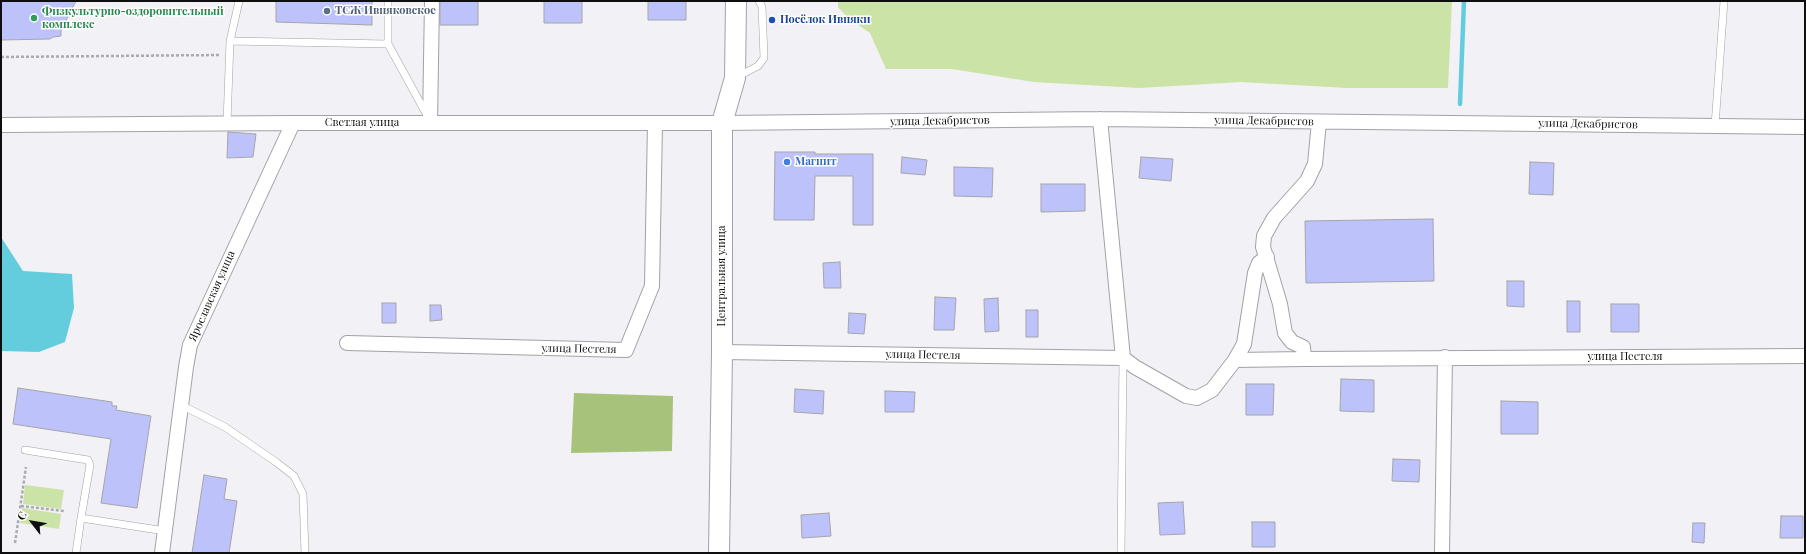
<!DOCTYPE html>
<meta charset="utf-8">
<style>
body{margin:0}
#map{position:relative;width:1806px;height:554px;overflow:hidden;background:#f1f1f6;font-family:"Playfair Display",serif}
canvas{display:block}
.frame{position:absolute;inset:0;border:2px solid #0e0e0f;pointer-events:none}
.north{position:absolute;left:12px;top:502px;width:40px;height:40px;-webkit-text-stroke:3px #fff;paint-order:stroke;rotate:301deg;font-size:11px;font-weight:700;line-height:16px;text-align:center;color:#0e0e0f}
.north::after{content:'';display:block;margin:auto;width:14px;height:18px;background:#0e0e0f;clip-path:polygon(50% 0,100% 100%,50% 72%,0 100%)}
</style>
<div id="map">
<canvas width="1806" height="554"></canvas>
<div class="frame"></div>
<div class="north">С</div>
</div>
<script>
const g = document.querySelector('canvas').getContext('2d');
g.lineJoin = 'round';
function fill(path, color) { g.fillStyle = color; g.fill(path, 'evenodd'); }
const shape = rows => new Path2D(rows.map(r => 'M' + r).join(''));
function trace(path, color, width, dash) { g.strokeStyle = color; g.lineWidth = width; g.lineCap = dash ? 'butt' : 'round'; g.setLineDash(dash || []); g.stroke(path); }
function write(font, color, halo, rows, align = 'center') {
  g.font = font + ' "Playfair Display",serif'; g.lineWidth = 3; g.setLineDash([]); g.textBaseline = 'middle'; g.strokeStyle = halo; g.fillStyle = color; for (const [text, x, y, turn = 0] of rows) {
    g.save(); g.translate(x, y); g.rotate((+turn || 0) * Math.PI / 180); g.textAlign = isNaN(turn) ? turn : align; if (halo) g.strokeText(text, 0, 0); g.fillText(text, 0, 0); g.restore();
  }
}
const green = shape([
 [838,1,1452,1,1448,88,1347,88,1241,82,1139,88,1034,82,952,69,886,69,870,33,847,17,838,7],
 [25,485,64,490,61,509,23,504],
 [22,508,61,514,59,529,20,523]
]);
const forest = shape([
 [574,393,673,396,672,451,571,453]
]);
const water = shape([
 [1,237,23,271,72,274,74,308,65,342,39,352,1,351]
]);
const stream = shape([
 [1460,104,1464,1]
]);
const building = shape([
 [1,1,76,1,61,30,61,36,53,37,50,39,1,40,1,1],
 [276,1,372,1,372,25,276,22,276,1],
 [440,1,478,1,478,25,440,25,440,1],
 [544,1,582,1,582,23,544,23,544,1],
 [648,1,686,1,686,20,648,20,648,1],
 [228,132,256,134,253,157,227,158,228,132],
 [775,152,815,152,815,154,873,154,873,225,853,225,853,176,815,176,814,220,774,220,775,152],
 [902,157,927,160,925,175,901,173,902,157],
 [1141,157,1173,159,1171,181,1139,178,1141,157],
 [1530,162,1554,163,1553,195,1529,194,1530,162],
 [954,167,993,168,992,197,954,196,954,167],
 [1041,184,1085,184,1085,211,1041,212,1041,184],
 [1433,219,1434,281,1306,283,1305,221,1433,219],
 [840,262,841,288,824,288,823,263,840,262],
 [1507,281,1524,281,1524,307,1507,306,1507,281],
 [935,297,956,298,954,330,934,330,935,297],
 [998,298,999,331,985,332,984,299,998,298],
 [1567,301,1580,301,1580,332,1567,332,1567,301],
 [382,303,396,303,396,323,382,323,382,303],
 [1611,304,1639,304,1639,332,1611,332,1611,304],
 [430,305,441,305,442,320,430,321,430,305],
 [1026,310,1038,310,1038,337,1026,337,1026,310],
 [849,313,866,314,864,334,848,333,849,313],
 [1341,379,1374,380,1374,412,1340,411,1341,379],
 [1246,384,1274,384,1273,415,1246,415,1246,384],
 [18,388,112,402,112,406,117,406,116,410,151,416,137,508,101,503,111,439,13,424,18,388],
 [795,389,824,391,823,414,794,412,795,389],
 [885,391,915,392,914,412,885,412,885,391],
 [1501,401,1538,402,1538,434,1501,434,1501,401],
 [1393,459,1420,460,1419,482,1392,481,1393,459],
 [204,475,227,479,224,499,237,501,229,553,192,553,204,475],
 [1183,502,1185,534,1160,535,1158,503,1183,502],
 [829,513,831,536,802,538,801,515,829,513],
 [1781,516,1803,516,1803,538,1780,538,1781,516],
 [1252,522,1275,522,1275,547,1252,547,1252,522],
 [1693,523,1705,523,1704,543,1692,542,1693,523]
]);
const path = shape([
 [1,57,220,55],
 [21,506,64,511],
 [15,543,26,467]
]);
const lane = shape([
 [388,1,388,44,428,117],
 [230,41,388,44],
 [737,77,758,66,764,58,762,7,759,1],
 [227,123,230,41,239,1],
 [1715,126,1724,1],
 [181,405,225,427,276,462,294,476,303,494,305,553],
 [25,450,88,460,90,465,81,518,165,531],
 [76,553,81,518],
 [1121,553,1123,358]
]);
const street = shape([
 [1100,119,1123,358,1135,367,1186,396,1197,398,1212,390,1235,360,1304,359],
 [1319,122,1315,164,1307,181,1274,218,1264,236,1263,247,1280,304,1285,333,1292,342,1303,347,1304,359,1805,356],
 [430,123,432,1],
 [1,125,293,123,722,123,1100,119,1805,127],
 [347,343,626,350,652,286,655,123],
 [722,352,1123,358],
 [1235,360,1244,344,1255,273,1259,263,1267,257],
 [162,553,186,367,190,345,293,123],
 [1442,553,1445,357]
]);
const secondary = shape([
 [719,553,722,352,722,123,735,78,736,1]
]);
const markers = [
 [327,11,4,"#5c6f8a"],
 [34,18,4,"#2e9e5b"],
 [772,20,4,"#1a4fb4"],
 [787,162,4,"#3f7fe0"]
];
const serviceNames = [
 ["ТСЖ Ивняковское",335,11]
];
const leisureNames = [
 ["Физкультурно-оздоровительный",42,12],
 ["комплекс",42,25]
];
const transitNames = [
 ["Посёлок Ивняки",780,20]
];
const streetNames = [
 ["улица Декабристов",940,121,-1],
 ["улица Декабристов",1264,121,1],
 ["Светлая улица",362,123],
 ["улица Декабристов",1588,124,1],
 ["Центральная улица",722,276,-90],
 ["Ярославская улица",212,296,-66],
 ["улица Пестеля",579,349,1],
 ["улица Пестеля",923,355,1],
 ["улица Пестеля",1625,357]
];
const shopNames = [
 ["Магнит",795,162]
];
fill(green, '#cbe3a6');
fill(forest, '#a6c27b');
fill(water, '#64cddd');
trace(stream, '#64cddd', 4.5);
fill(building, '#bec2fb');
trace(building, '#a4a5a9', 1);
trace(lane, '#a1a2a6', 8);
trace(street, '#a1a2a6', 16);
trace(secondary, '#a1a2a6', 22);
trace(path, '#ababae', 2.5, [3, 2]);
trace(lane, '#fff', 7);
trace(street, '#fff', 14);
trace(secondary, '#fff', 20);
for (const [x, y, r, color] of markers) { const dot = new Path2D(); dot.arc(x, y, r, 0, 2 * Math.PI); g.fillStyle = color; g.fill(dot); trace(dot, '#fff', 1.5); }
write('bold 11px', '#4e5e75', '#fff', serviceNames, 'left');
write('bold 11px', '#27864d', '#fff', leisureNames, 'left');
write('bold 11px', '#164399', '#fff', transitNames, 'left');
write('11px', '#0e0e0f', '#fff', streetNames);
write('bold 11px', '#366cbe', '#fff', shopNames, 'left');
</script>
